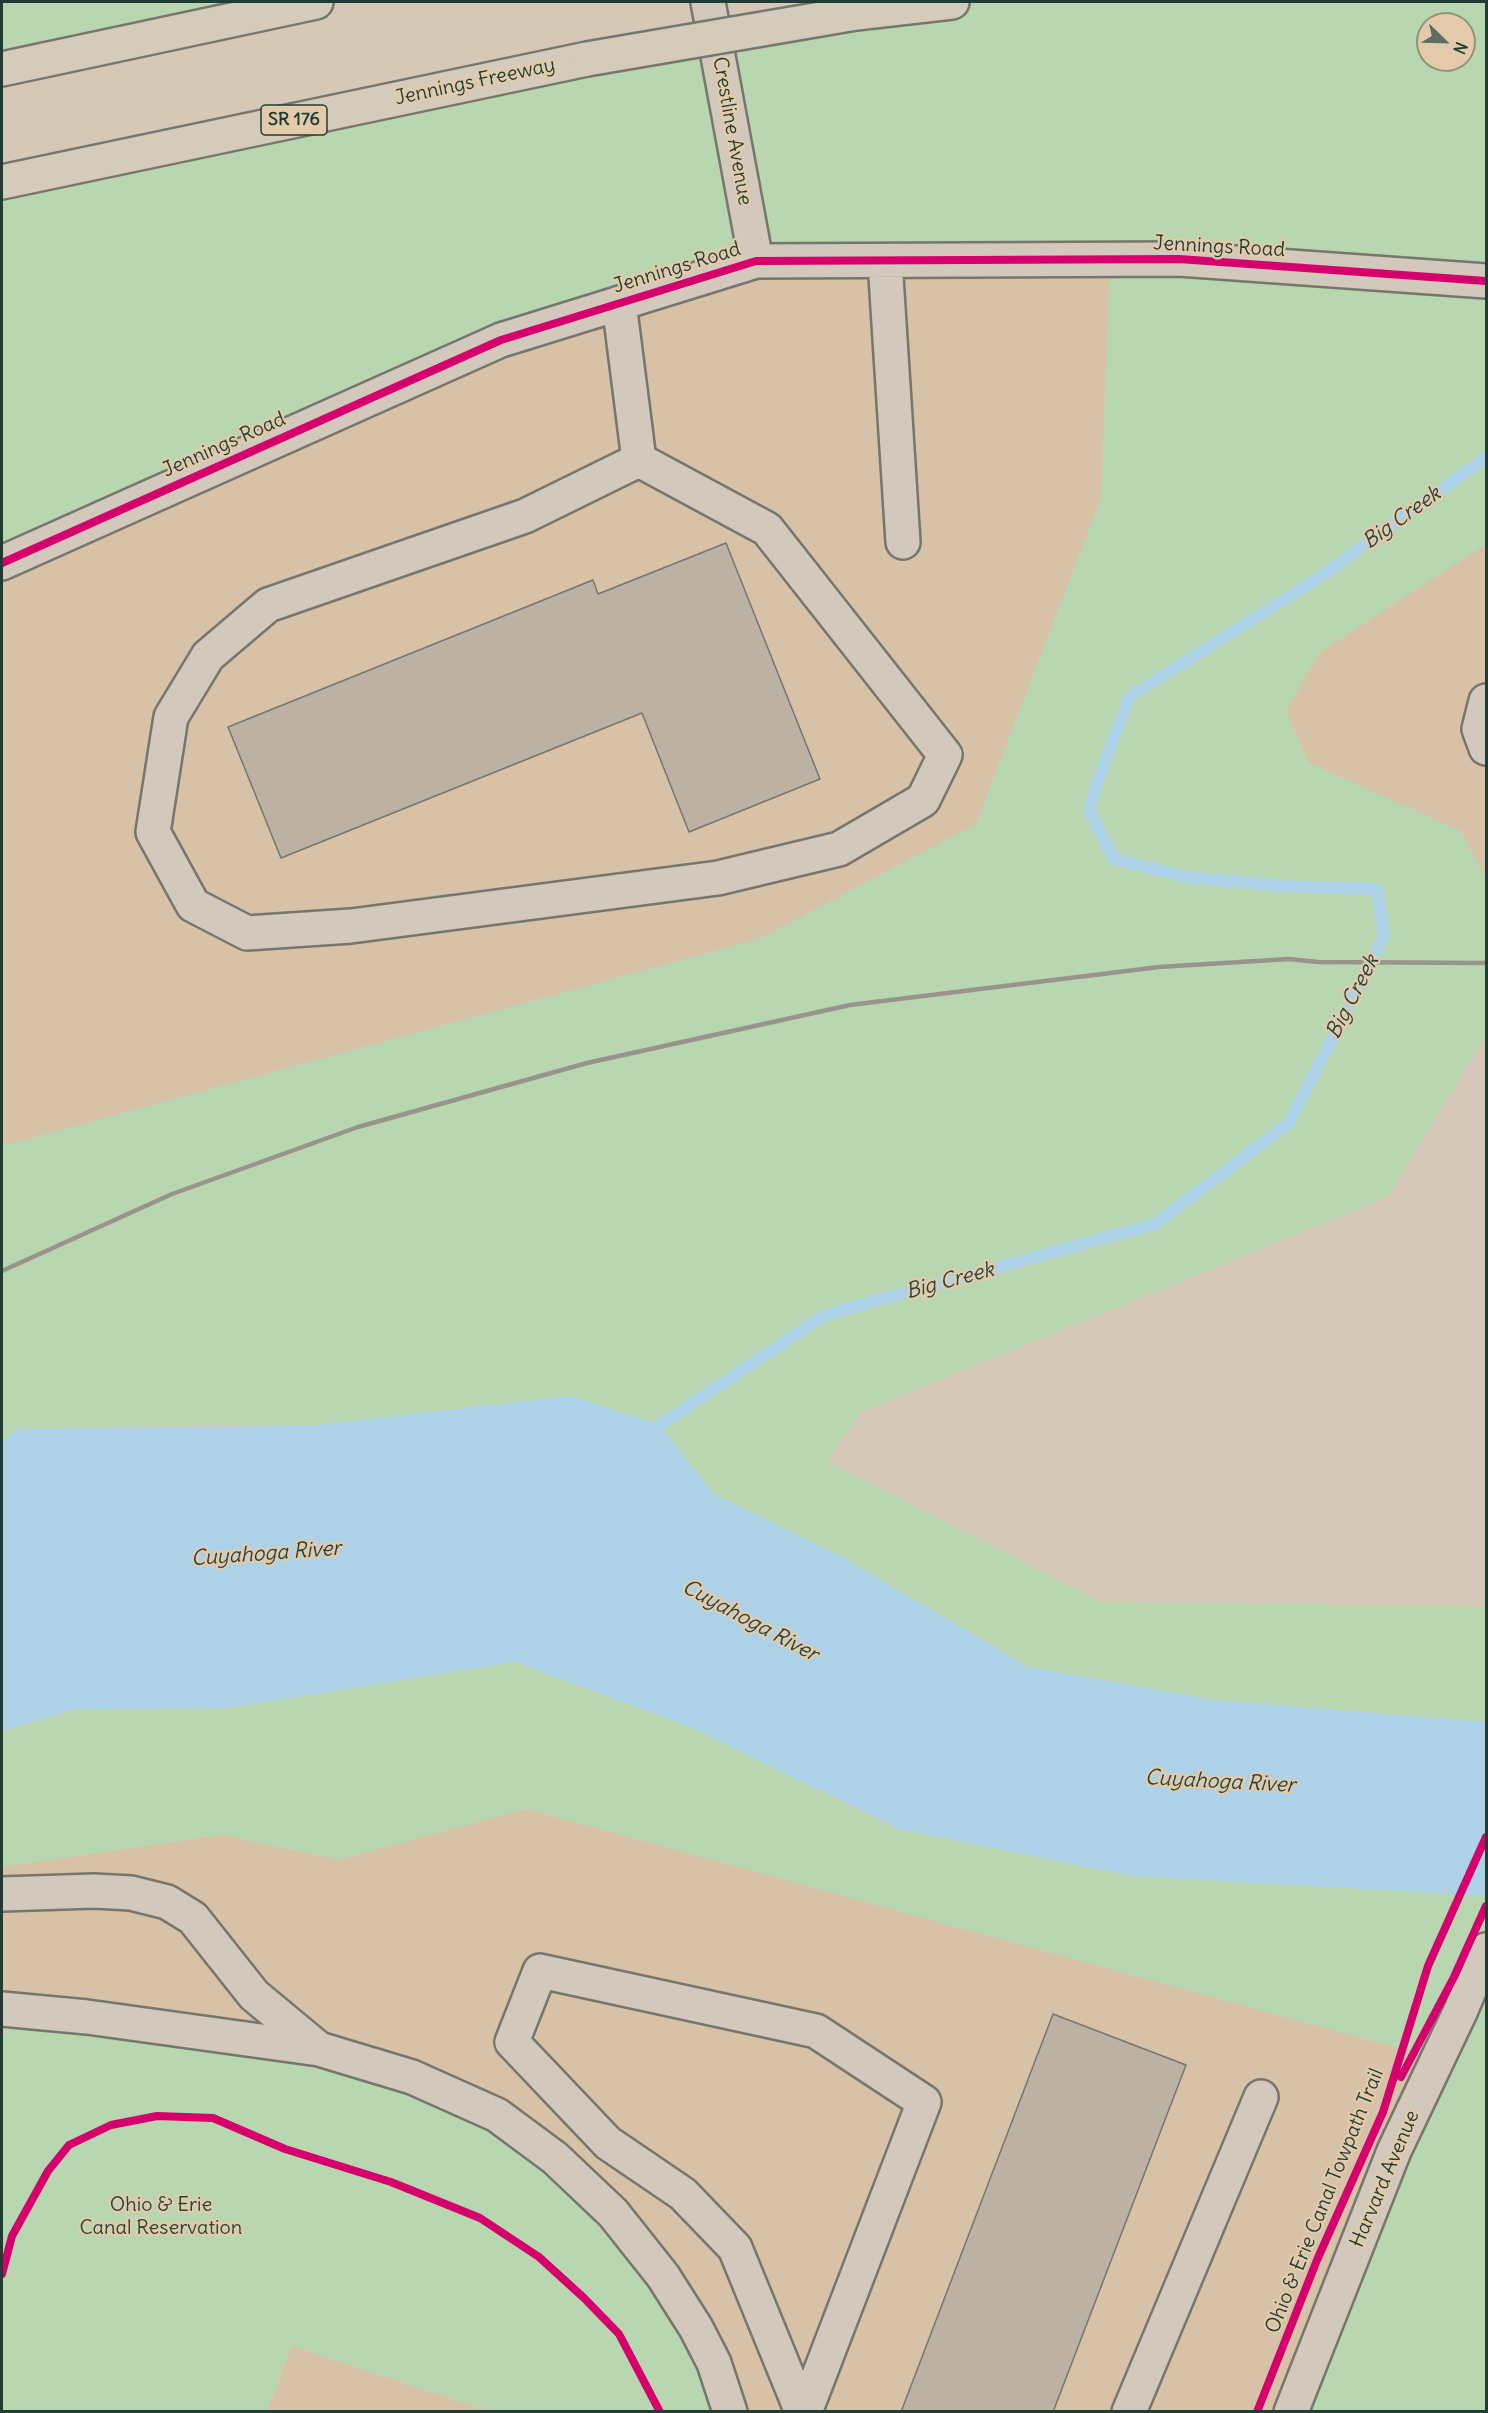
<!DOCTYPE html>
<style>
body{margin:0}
#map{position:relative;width:1488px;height:2413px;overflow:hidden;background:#d6c8b6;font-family:Delius,sans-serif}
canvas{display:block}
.frame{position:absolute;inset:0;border:3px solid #1f3d34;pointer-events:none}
.north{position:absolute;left:1416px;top:12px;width:60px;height:60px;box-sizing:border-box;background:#e3caab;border:2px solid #95927b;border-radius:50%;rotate:113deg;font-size:16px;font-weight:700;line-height:24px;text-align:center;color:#1f3d34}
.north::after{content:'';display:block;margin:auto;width:21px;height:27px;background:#5f6e62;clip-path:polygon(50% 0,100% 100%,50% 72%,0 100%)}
</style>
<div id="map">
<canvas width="1488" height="2413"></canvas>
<div class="frame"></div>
<div class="north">N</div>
</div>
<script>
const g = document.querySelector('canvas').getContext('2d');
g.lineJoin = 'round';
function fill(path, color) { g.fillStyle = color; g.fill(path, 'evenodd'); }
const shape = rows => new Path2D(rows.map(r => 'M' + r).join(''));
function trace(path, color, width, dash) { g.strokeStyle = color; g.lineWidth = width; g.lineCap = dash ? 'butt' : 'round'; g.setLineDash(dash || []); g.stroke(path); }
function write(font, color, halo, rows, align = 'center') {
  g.font = font + ' Delius,sans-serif'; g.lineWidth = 4.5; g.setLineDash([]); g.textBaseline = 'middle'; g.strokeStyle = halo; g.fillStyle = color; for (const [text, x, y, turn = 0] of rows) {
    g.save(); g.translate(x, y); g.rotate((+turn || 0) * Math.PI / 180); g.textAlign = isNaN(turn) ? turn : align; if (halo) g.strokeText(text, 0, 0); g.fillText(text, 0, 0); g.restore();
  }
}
const built = shape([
 [1110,260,1101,498,976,824,759,939,2,1146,2,563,501,340,756,261],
 [1486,544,1486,880,1461,831,1309,763,1286,711,1319,653],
 [526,1809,1438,2059,1295,2411,730,2412,2,2011,2,1866,220,1834,339,1860],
 [292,2346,488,2411,267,2412]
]);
const green = shape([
 [2,2,316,2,2,69],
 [952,2,1486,2,1486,544,1319,653,1286,711,1309,763,1461,831,1486,880,1486,1035,1388,1197,861,1412,827,1461,1101,1602,1486,1606,1486,1722,1216,1700,1028,1667,844,1558,714,1494,660,1425,197,1425,18,1429,2,1442,2,1146,759,939,976,824,1101,498,1110,261,756,261,501,340,2,563,2,182],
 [1428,24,1464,24,1464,60,1428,60],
 [515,1662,692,1728,899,1829,1131,1876,1486,1890,1486,2411,1293,2411,1437,2059,526,1809,339,1860,223,1835,2,1867,2,1731,75,1710,228,1708],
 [16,2011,412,2077,613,2213,733,2411,488,2411,292,2346,267,2411,2,2412,2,2037,10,2029]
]);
const water = shape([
 [571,1396,660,1425,714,1494,844,1558,1028,1667,1216,1700,1486,1722,1486,1896,1131,1876,899,1829,692,1728,515,1662,228,1708,75,1710,2,1731,2,1442,18,1429,318,1425]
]);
const stream = shape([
 [653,1439,660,1425,825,1315,1155,1224,1289,1123,1384,936,1377,889,1283,886,1185,877,1114,859,1090,811,1094,792,1129,697,1320,577,1486,457]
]);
const building = shape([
 [726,543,820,779,689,832,642,713,281,858,228,727,593,580,598,594,726,543],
 [1053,2014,1186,2065,1053,2412,901,2412,1053,2014]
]);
const minor = shape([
 [708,2,756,261],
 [885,261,903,542],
 [619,303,639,460,525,516,268,605,208,656,171,717,153,832,193,905,247,933,351,926,718,878,839,849,923,800,945,755,767,529,639,460],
 [2,563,501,340,756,261,1179,259,1486,281],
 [1486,701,1479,729,1486,748],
 [2,1894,94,1891,131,1893,167,1902,193,1918,254,1995,319,2049],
 [2,2009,87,2017,319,2049,412,2077,497,2115,555,2158,613,2213,663,2276,696,2328,714,2363,730,2412],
 [802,2412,735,2248,683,2194,608,2143,512,2042,540,1971,816,2031,924,2102,805,2412],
 [1129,2412,1261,2097],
 [1291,2412,1394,2151,1461,2010,1486,1950]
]);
const highway = shape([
 [856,13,952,2],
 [2,69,316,2],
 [2,182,587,59]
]);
const rail = shape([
 [2,1271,172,1194,358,1127,587,1063,850,1005,1159,967,1289,959,1318,962,1486,963]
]);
const highwayBridge = shape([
 [587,59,856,13]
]);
const cycleway = shape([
 [2,563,501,340,756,261,1179,259,1486,281],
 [1401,2077,1454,1977,1486,1906],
 [2,2274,12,2236,48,2171,69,2145,111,2125,157,2116,213,2118,285,2149,391,2182,480,2218,539,2257,584,2298,619,2334,660,2412],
 [1257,2412,1317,2260,1383,2112,1428,1966,1486,1837]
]);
const shields = [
 [294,120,66]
];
const shieldNames = [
 ["SR 176",294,120]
];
const streetNames = [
 ["Jennings Freeway",475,82,-12],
 ["Crestline Avenue",732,131,80],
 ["Jennings Road",1219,247,3],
 ["Jennings Road",677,268,-17],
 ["Jennings Road",224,445,-24],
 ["Harvard Avenue",1385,2179,-67],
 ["Ohio & Erie Canal Towpath Trail",1325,2201,-68]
];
const parkNames = [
 ["Ohio & Erie",161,2205],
 ["Canal Reservation",161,2228]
];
const waterNames = [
 ["Big Creek",1402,518,-36],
 ["Big Creek",1353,997,-63],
 ["Big Creek",950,1281,-15],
 ["Cuyahoga River",266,1554,-4],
 ["Cuyahoga River",750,1621,28],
 ["Cuyahoga River",1220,1782,3]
];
fill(built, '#d7c2a8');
fill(green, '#b8d6b0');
fill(water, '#add1e6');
trace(stream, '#add1e6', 12);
fill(building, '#bcb1a3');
trace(building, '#77766c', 1.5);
trace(minor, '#77766c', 38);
trace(highway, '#77766c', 38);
trace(minor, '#d2c8bc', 33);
trace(highway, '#d5cbba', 33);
trace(rail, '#98948b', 4.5);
trace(highwayBridge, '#77766c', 38, []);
trace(highwayBridge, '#d5cbba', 33);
trace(cycleway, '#d6006c', 8);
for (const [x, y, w] of shields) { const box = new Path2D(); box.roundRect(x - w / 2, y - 15, w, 30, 4.5); g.fillStyle = '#e3caab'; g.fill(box); trace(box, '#1f3d34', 1.5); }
write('bold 18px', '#1f3d34', null, shieldNames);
write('20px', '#1f3d34', '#e3caab', streetNames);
write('20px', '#25453a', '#e3caab', parkNames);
write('italic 21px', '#25453e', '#e3caab', waterNames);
</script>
